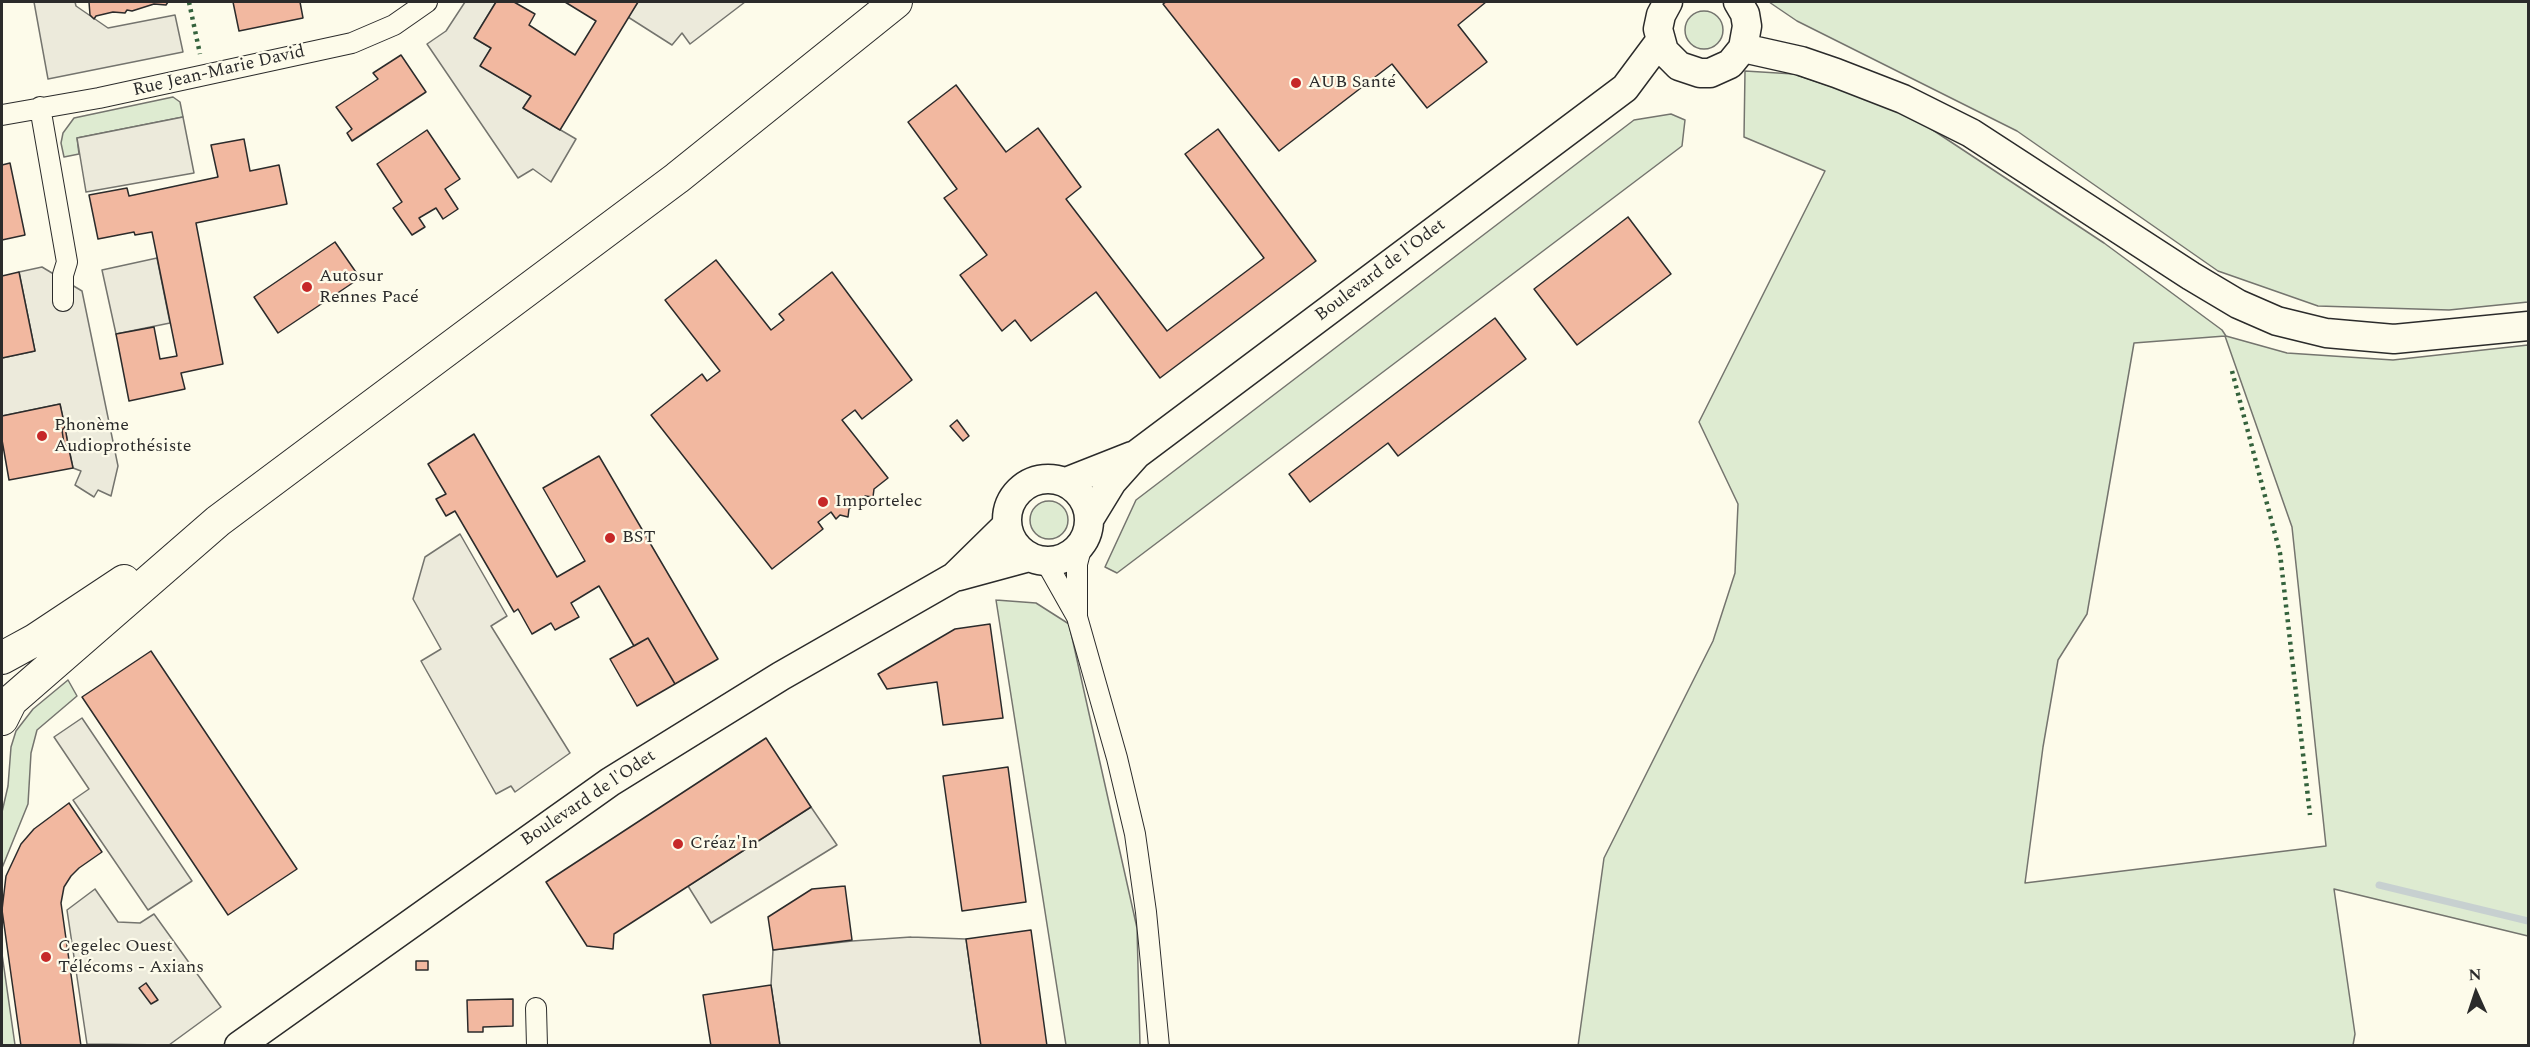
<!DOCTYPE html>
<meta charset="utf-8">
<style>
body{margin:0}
#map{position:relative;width:2530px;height:1047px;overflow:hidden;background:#fdfbea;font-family:Spectral,serif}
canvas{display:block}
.frame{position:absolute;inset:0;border:3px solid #2b2b2b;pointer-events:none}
.north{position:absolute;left:2446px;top:963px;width:60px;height:60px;-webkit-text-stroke:4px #fdfbea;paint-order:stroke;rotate:357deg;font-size:16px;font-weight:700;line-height:24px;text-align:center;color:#2b2b2b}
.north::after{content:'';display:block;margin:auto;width:21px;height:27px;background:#2b2b2b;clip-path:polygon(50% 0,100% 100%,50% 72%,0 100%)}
</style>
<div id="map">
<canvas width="2530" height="1047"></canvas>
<div class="frame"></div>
<div class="north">N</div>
</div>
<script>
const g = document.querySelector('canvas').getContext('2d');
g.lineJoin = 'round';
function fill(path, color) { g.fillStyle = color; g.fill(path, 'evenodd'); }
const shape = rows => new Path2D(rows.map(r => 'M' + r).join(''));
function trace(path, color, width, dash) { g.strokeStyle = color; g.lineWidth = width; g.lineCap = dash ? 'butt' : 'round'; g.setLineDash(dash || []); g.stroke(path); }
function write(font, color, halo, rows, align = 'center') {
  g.font = font + ' Spectral,serif'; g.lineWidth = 4.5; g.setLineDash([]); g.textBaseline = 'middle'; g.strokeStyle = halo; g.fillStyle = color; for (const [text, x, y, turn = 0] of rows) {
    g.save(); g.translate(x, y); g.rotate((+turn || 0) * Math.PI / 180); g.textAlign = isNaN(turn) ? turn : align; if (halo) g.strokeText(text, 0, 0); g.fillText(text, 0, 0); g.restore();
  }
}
const green = shape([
 [1769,2,2528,2,2528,302,2449,310,2318,306,2218,271,2017,131,1797,21,1769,2],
 '1685 30a19 19 0 1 1 38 0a19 19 0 1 1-38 0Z',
 [1745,71,1794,74,1904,111,2104,243,2222,330,2226,336,2287,353,2393,360,2528,345,2528,936,2334,889,2355,1034,2353,1045,1578,1046,1604,858,1713,641,1735,573,1738,504,1699,422,1825,171,1744,137,1745,71],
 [2225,336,2292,527,2326,846,2025,883,2043,747,2058,660,2087,614,2134,343,2225,336],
 [173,97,180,102,183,117,77,138,79,154,64,157,61,143,63,133,74,118,173,97],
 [1671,114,1685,120,1682,146,1117,573,1105,567,1136,500,1634,120,1671,114],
 '1030 520a19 19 0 1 1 38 0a19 19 0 1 1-38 0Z',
 [996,600,1036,603,1069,624,1137,928,1140,1045,1066,1045,996,600],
 [68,680,77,696,37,730,31,753,28,804,2,868,2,812,8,786,11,747,16,731,33,709,68,680],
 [2,954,15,1045,2,1045,2,954]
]);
const parking = shape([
 [34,2,75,2,76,6,108,28,175,15,183,52,48,79,34,2],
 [465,2,496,2,474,38,491,48,481,66,531,96,523,108,576,139,551,182,533,169,518,178,427,44,446,31,465,2],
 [638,2,745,2,690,44,682,33,672,45,628,17,638,2],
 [183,117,194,173,86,192,77,138,183,117],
 [157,258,170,323,116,334,102,270,157,258],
 [42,267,82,291,118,466,111,496,98,490,94,497,75,485,81,471,73,468,60,404,2,416,2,358,35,351,19,272,42,267],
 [460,534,507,616,491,626,570,753,515,792,511,786,496,794,421,661,441,649,413,599,425,557,460,534],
 [82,718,192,881,148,910,73,800,89,789,54,737,82,718],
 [811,807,837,845,711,923,688,886,811,807],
 [95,889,118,922,140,923,154,914,221,1007,169,1045,87,1044,67,910,95,889],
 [911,937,966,939,981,1045,780,1045,771,985,773,950,852,941,911,937]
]);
const stream = shape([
 [2379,885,2528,921]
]);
const building = shape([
 [89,2,168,2,166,5,154,4,132,11,127,10,125,13,113,12,96,16,94,19,90,15,89,2],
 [233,2,300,2,303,18,239,31,233,2],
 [496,2,514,2,535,14,529,25,575,55,596,21,565,2,638,2,560,130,523,108,531,96,480,66,491,48,474,38,496,2],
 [1166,2,1486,2,1458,25,1487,62,1427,108,1392,64,1279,151,1163,4,1166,2],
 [401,55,426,92,352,141,347,133,352,129,336,107,378,79,373,73,401,55],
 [956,85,1006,152,1038,128,1081,187,1066,199,1167,331,1264,258,1185,154,1218,129,1316,261,1160,378,1096,292,1031,341,1015,320,1002,331,960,275,987,255,944,198,957,189,908,122,956,85],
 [427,130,460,179,445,189,458,209,443,219,436,208,419,218,425,227,412,235,393,208,402,202,377,164,427,130],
 [244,139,250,171,279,165,287,204,196,223,223,364,181,373,185,389,129,401,116,334,154,327,160,359,177,356,152,232,135,235,134,232,98,239,89,195,127,188,129,196,218,177,211,145,244,139],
 [10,163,25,235,2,240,2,165,10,163],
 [1628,217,1671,274,1577,345,1534,289,1628,217],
 [335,242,360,278,278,333,254,297,335,242],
 [716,260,771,330,784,320,779,314,832,272,912,380,862,419,855,410,842,420,888,478,874,489,873,497,865,496,849,509,848,517,840,515,836,519,831,512,818,522,823,529,772,569,651,415,702,374,707,381,720,371,665,300,716,260],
 [19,272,35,351,2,358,2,276,19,272],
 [1495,318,1526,359,1398,456,1388,443,1310,502,1289,474,1495,318],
 [60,404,65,427,62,430,64,444,68,445,73,468,9,480,2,440,2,416,60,404],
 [957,420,969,436,963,441,950,426,957,420],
 [65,427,68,445,64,444,62,430,65,427],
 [474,434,557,577,585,561,543,488,599,456,718,659,675,684,648,638,634,646,599,586,571,603,579,617,555,630,551,623,532,634,518,609,514,612,455,511,446,516,436,499,446,494,428,464,474,434],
 [990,624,1003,718,943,725,937,682,887,689,878,674,955,629,990,624],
 [648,638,675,684,637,706,610,659,648,638],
 [151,651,297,869,228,915,82,697,151,651],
 [766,738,811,807,614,934,613,949,587,946,546,882,766,738],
 [1008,767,1026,902,962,911,943,776,1008,767],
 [69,803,102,852,79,868,71,876,64,887,61,903,81,1046,21,1046,2,910,6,876,21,844,34,829,69,803],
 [845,886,852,940,773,950,768,917,812,889,845,886],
 [1031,930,1047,1046,981,1046,966,939,1031,930],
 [416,961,428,961,428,970,416,970,416,961],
 [146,983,158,1000,151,1004,139,988,146,983],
 [771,985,780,1046,711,1046,703,995,771,985],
 [513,999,513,1026,483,1027,483,1032,468,1032,467,1000,513,999]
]);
const street = shape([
 [40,107,67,262,63,275,63,301],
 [2,115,99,98,352,43,394,25,427,2],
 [1082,545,1077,564,1077,617,1117,758,1135,834,1146,912,1159,1046],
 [1046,562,1077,617],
 [536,1008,537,1046]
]);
const secondary = shape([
 [1668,2,1661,15,1658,29,1664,51,1679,66,1700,73,1710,73,1730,64,1743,48,1747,26,1745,14,1738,2],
 [1743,48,1801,61,1836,73,1903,99,1971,133,2191,276,2238,304,2277,321,2326,333,2394,339,2528,326],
 '1007 520a41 41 0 1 1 82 0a41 41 0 1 1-82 0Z',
 [1066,482,1132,456],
 [1090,518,1112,482,1137,454,1625,88,1660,41],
 [959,576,1029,557],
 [239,1046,610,782,781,676,954,577,1007,525]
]);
const primary = shape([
 [2,658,35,640,124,581],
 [2,719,11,701,218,521,677,178,896,2]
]);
const hedge = shape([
 [189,2,200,54],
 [2232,371,2280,553,2310,815]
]);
const markers = [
 [1296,83,6,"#c62828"],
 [307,287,6,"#c62828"],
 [42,436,6,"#c62828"],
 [823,502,6,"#c62828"],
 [610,538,6,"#c62828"],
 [678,844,6,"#c62828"],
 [46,957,6,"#c62828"]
];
const streetNames = [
 ["Rue Jean-Marie David",219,72,-13],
 ["Boulevard de l'Odet",1381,271,-37],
 ["Boulevard de l'Odet",589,799,-34]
];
const poiNames = [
 ["AUB Santé",1308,83],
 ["Autosur",319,277],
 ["Rennes Pacé",319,298],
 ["Phonème",54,426],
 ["Audioprothésiste",54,447],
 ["Importelec",835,502],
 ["BST",622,538],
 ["Créaz'In",690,844],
 ["Cegelec Ouest",58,947],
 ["Télécoms - Axians",58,968]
];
fill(green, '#deebd1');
trace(green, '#74746e', 1.5);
fill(parking, '#eceadb');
trace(parking, '#74746e', 1.5);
trace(stream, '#c7d0d0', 7);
fill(building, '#f2b8a0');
trace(building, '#2b2b2b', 1.5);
trace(street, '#2b2b2b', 22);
trace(secondary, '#2b2b2b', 31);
trace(primary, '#2b2b2b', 34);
trace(street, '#fdfbea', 20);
trace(secondary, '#fdfbea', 28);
trace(primary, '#fdfbea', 32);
trace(hedge, '#34623c', 4.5, [3, 4.5]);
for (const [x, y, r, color] of markers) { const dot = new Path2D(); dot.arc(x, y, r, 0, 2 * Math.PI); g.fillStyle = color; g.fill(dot); trace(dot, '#fdfbea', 2); }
write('18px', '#2b2b2b', '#fdfbea', streetNames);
write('18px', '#2b2b2b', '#fdfbea', poiNames, 'left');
</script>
